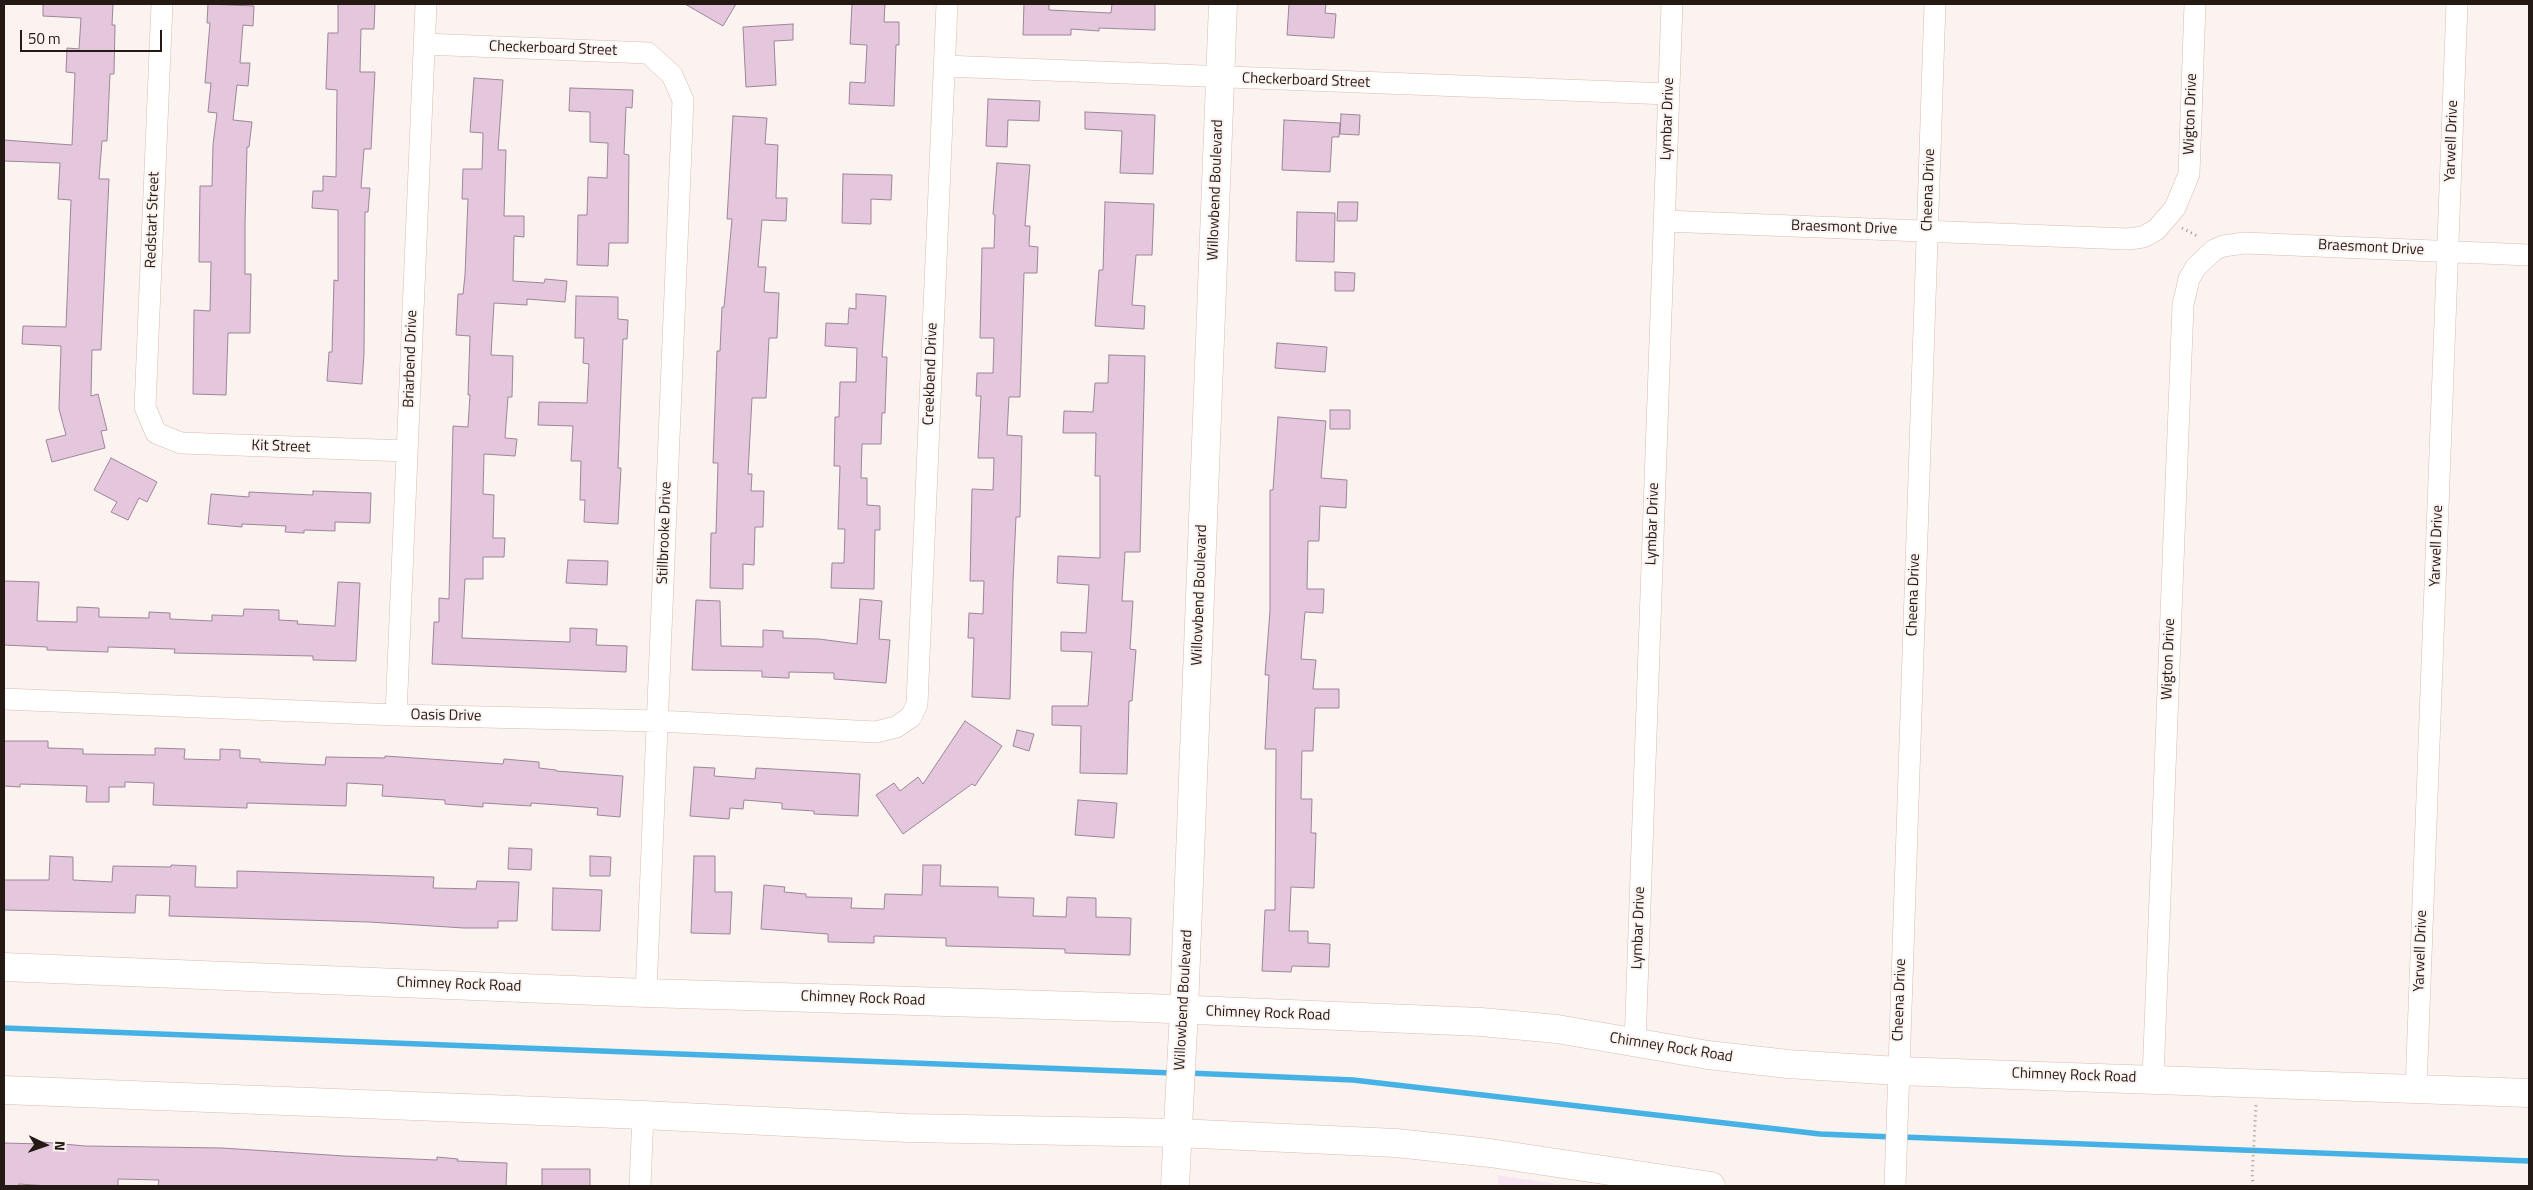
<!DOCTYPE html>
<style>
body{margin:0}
#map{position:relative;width:2533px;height:1190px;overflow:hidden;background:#faf3f0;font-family:"Titillium Web",sans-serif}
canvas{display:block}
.frame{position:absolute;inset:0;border:5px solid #251914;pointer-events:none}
.north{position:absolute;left:20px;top:1120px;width:50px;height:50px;-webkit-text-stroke:4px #faf3f0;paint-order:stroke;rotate:93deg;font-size:14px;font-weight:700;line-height:20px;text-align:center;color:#251914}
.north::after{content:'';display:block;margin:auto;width:18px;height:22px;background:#251914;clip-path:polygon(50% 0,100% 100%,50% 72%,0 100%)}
.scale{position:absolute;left:20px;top:30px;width:142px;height:22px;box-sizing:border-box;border:2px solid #251914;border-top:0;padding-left:6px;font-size:15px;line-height:18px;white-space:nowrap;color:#251914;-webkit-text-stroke:4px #faf3f0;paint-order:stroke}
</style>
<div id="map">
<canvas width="2533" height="1190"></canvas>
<div class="frame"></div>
<div class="north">N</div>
<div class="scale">50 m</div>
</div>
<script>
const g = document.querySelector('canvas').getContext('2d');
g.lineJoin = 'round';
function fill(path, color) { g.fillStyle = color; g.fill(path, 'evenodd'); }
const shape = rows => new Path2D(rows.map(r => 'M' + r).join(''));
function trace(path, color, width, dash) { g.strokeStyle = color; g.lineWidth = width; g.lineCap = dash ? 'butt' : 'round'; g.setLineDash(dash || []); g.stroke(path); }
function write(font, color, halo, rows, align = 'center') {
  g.font = font + ' "Titillium Web",sans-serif'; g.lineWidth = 4; g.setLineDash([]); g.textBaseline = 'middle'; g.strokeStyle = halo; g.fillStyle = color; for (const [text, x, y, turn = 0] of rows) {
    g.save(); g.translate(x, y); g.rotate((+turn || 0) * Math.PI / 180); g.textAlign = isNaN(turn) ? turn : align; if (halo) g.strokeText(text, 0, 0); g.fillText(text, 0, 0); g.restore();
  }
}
const education = shape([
 [1498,1175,1568,1186,1498,1186]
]);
const stream = shape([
 [4,1028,1173,1073],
 [1188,1073,1353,1080,1820,1134,1893,1137],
 [1902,1137,2529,1161]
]);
const building = shape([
 [43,4,113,4,112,25,115,25,114,74,110,74,107,141,102,141,99,179,109,179,101,350,92,350,91,396,98,394,107,430,101,431,105,448,52,462,46,440,66,435,59,409,61,346,22,344,23,326,66,327,71,200,58,199,60,163,4,161,4,140,72,145,75,73,66,72,67,48,79,49,81,18,43,16,43,4],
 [208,4,254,6,253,26,243,25,240,63,250,63,248,86,237,85,233,120,252,122,249,147,247,147,245,225,245,274,251,274,250,333,228,333,226,395,193,394,194,310,210,311,211,262,199,262,200,186,212,186,213,145,217,113,208,112,211,83,205,83,210,23,207,23,208,4],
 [338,4,375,4,374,29,361,29,360,72,375,72,371,149,364,149,361,188,370,188,368,212,365,212,364,354,362,384,327,381,329,352,332,352,334,280,338,281,338,210,312,208,313,191,323,191,323,176,336,177,337,90,326,89,328,33,338,33,338,4],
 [685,4,736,4,723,26,685,4],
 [852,4,885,4,884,22,899,22,899,45,896,45,894,106,849,104,850,82,865,83,867,45,850,44,852,4],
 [1024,4,1049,4,1049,10,1111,13,1112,4,1155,4,1155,30,1099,28,1099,31,1071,29,1071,35,1023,35,1024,4],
 [1289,4,1326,4,1325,13,1336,14,1334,38,1287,35,1289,4],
 [793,24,793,40,774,41,776,85,746,87,743,27,793,24],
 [474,78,503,80,498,150,506,150,504,216,524,216,524,237,514,236,513,281,544,283,545,279,567,281,565,302,527,299,527,305,494,303,491,355,513,356,512,397,508,397,505,438,517,439,515,456,484,454,483,494,494,495,493,538,505,538,504,557,483,557,483,579,465,579,462,638,570,642,570,628,597,629,596,645,627,646,626,672,432,664,434,622,439,622,439,598,449,599,453,426,468,427,470,395,468,395,470,336,456,335,458,294,463,294,465,275,468,199,462,199,463,169,482,169,483,133,470,132,474,78],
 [570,88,633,90,632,108,626,107,624,154,629,155,628,243,609,243,608,266,577,265,578,215,587,215,588,177,607,178,608,143,590,142,590,112,569,111,570,88],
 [988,99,1040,101,1039,121,1008,120,1007,147,986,146,988,99],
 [1085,112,1155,115,1153,174,1120,173,1122,131,1085,129,1085,112],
 [1341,114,1360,115,1359,135,1340,134,1341,114],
 [733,116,767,118,765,144,778,145,776,198,787,198,786,221,762,220,758,267,766,267,764,292,779,293,777,338,769,338,766,398,752,398,748,474,752,474,751,491,764,491,763,527,755,527,754,565,743,564,743,589,710,588,711,533,716,533,718,463,713,463,717,351,720,351,722,307,724,307,732,219,727,219,733,116],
 [1284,120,1340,123,1339,137,1332,137,1330,172,1282,170,1284,120],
 [997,163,1030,165,1025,226,1030,226,1029,246,1038,247,1037,273,1024,273,1020,397,1009,397,1007,435,1022,436,1020,517,1016,517,1013,582,1010,699,972,697,974,638,968,638,969,613,983,614,984,581,970,581,972,489,993,490,994,458,978,458,981,396,976,396,977,373,993,373,994,338,980,338,982,248,994,248,995,215,993,214,997,163],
 [843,174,892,175,891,200,871,199,871,224,842,223,843,174],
 [1105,202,1154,204,1152,255,1136,255,1132,305,1145,306,1144,329,1095,326,1099,270,1103,270,1105,202],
 [1338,202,1358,202,1357,221,1337,221,1338,202],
 [1297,212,1335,213,1334,262,1296,261,1297,212],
 [1335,272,1355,273,1354,291,1335,291,1335,272],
 [856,294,886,296,882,357,887,357,885,413,882,413,881,444,862,444,861,478,867,478,867,505,880,506,880,530,875,530,874,589,831,588,832,563,844,563,845,529,838,529,840,466,834,466,835,417,839,417,840,382,856,382,857,348,825,346,826,323,848,324,849,308,856,309,856,294],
 [576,296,618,297,618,319,628,320,627,339,623,339,618,468,621,468,618,524,584,522,585,500,580,500,581,461,571,461,573,426,538,425,539,402,587,403,589,364,583,363,584,338,575,338,576,296],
 [1277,343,1327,347,1325,372,1275,368,1277,343],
 [1109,355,1145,356,1140,552,1125,552,1122,601,1133,601,1130,649,1136,650,1132,701,1129,701,1127,774,1080,773,1081,726,1052,725,1052,706,1088,706,1092,652,1061,651,1061,632,1086,633,1089,585,1057,583,1058,556,1100,558,1100,476,1095,476,1096,433,1063,433,1064,411,1093,412,1095,383,1108,383,1109,355],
 [1330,410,1350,410,1350,429,1330,429,1330,410],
 [1278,417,1326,421,1321,478,1347,480,1346,508,1320,506,1319,541,1308,541,1307,589,1324,589,1323,613,1305,612,1301,659,1316,660,1313,689,1339,689,1339,708,1315,708,1313,751,1302,751,1301,799,1312,799,1311,833,1316,833,1314,888,1291,887,1289,931,1308,931,1308,943,1330,944,1329,967,1292,966,1291,972,1262,971,1265,910,1275,910,1276,749,1265,749,1269,675,1265,675,1270,611,1270,490,1273,490,1278,417],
 [111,458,157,482,147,502,139,498,128,520,111,512,117,502,94,490,111,458],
 [313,491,371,493,370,523,335,522,335,531,304,530,304,533,285,532,286,526,242,524,242,527,208,524,211,494,249,497,249,492,313,495,313,491],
 [568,560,608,561,607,585,566,583,568,560],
 [4,581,39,582,37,621,77,622,77,607,99,608,99,617,149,618,149,612,170,613,170,619,212,621,212,615,243,616,244,609,279,610,279,620,298,621,297,624,335,626,338,582,360,583,356,661,313,660,313,656,174,653,175,649,108,647,108,652,47,650,47,647,4,645,4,581],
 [860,599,882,601,879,639,890,640,886,683,834,679,834,673,789,672,789,678,762,677,762,671,692,670,696,600,720,601,721,646,763,647,763,630,783,631,783,638,819,639,857,644,860,599],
 [965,721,1002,746,975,786,972,784,903,834,876,795,894,783,900,791,918,777,923,784,965,721],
 [1017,730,1034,734,1029,751,1013,746,1017,730],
 [4,741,48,741,48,748,83,749,83,754,155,755,155,748,185,749,184,759,220,760,220,749,240,750,240,758,260,759,260,762,325,765,326,757,385,758,385,756,503,764,504,759,539,762,539,768,556,770,556,771,623,776,620,817,597,815,598,808,531,803,531,806,483,803,483,807,445,804,445,800,382,796,383,785,347,783,346,806,247,803,247,808,153,805,154,783,125,782,125,787,109,787,109,802,86,802,87,786,20,784,20,787,4,786,4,741],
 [694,767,715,768,714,776,755,779,756,768,860,774,858,816,814,814,814,811,782,809,782,803,744,800,743,809,730,808,729,819,690,816,694,767],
 [1078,800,1117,803,1114,838,1075,835,1078,800],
 [509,848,532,849,531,870,508,869,509,848],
 [50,856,73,857,73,880,112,882,113,866,171,867,171,865,196,866,195,887,237,888,237,871,434,877,433,888,476,889,477,881,519,882,517,921,498,921,498,928,464,928,369,922,169,916,170,896,136,895,135,913,4,910,4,880,49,880,50,856],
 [590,856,611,857,610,876,590,876,590,856],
 [694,856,715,856,715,892,732,892,730,934,691,933,694,856],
 [923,865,941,865,940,886,998,887,998,897,1034,898,1033,916,1066,917,1067,897,1096,898,1096,917,1131,918,1130,955,1065,953,1065,949,946,946,946,938,874,936,874,943,828,942,828,934,761,929,764,885,785,887,784,892,806,894,806,897,852,898,851,908,884,909,885,894,922,895,923,865],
 [553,888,602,890,600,931,552,930,553,888],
 [42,1142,85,1146,222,1148,344,1156,437,1160,437,1157,458,1159,457,1161,507,1163,506,1186,158,1186,159,1180,118,1179,118,1186,49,1186,19,1184,19,1186,4,1186,4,1143,42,1144,42,1142],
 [542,1169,590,1169,590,1186,542,1186,542,1169]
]);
const path = shape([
 [2182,228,2199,237],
 [2254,1186,2252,1178,2256,1105]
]);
const street = shape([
 [162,4,145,407,156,433,181,443,407,451],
 [424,44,648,53,672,75,683,100,646,993],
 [944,66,1669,94],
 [1664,221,2128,239,2143,237,2156,230,2175,208,2189,174,2195,4],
 [4,699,396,715,657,721,876,732,896,727,911,717,917,704,947,4],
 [396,715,426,4],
 [1635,1044,1672,4],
 [2153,1078,2183,305,2189,279,2196,267,2214,250,2223,246,2245,243,2529,255],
 [2416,1088,2457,4],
 [640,1186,643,1115],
 [1895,1186,1935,4]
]);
const secondary = shape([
 [4,967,646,993,1147,1008,1481,1022,1557,1029,1708,1055,1788,1064,1898,1071,2529,1093],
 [4,1090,643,1115,908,1128,1177,1133,1396,1143,1490,1153,1711,1186],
 [1175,1186,1184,1010,1223,4]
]);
const streetNames = [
 ["Checkerboard Street",553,49,2],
 ["Checkerboard Street",1306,81,2],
 ["Wigton Drive",2191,114,-88],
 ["Lymbar Drive",1668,119,-88],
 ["Yarwell Drive",2452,141,-88],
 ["Willowbend Boulevard",1216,190,-88],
 ["Cheena Drive",1929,190,-88],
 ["Redstart Street",153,220,-88],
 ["Braesmont Drive",1844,228,2],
 ["Braesmont Drive",2371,248,3],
 ["Briarbend Drive",411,359,-88],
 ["Creekbend Drive",931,374,-88],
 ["Kit Street",281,447,2],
 ["Lymbar Drive",1653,524,-88],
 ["Stillbrooke Drive",665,533,-88],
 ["Yarwell Drive",2437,546,-88],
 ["Willowbend Boulevard",1200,595,-88],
 ["Cheena Drive",1914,595,-88],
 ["Wigton Drive",2169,659,-88],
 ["Oasis Drive",446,716,1],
 ["Lymbar Drive",1639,928,-88],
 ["Yarwell Drive",2421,951,-88],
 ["Chimney Rock Road",459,985,2],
 ["Chimney Rock Road",863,999,2],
 ["Willowbend Boulevard",1184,1000,-87],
 ["Cheena Drive",1900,1000,-88],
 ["Chimney Rock Road",1268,1014,2],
 ["Chimney Rock Road",1671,1048,9],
 ["Chimney Rock Road",2074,1076,2]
];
fill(education, '#f8e4f3');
trace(stream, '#45b1e4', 5.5);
fill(building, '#e4c7dd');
trace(building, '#9f8499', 1);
trace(street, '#dcbbab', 22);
trace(secondary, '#dcbbab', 29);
trace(path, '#9f9692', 3, [1, 4]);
trace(street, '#fff', 21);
trace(secondary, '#fff', 28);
write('15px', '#251914', '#faf3f0', streetNames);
</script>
